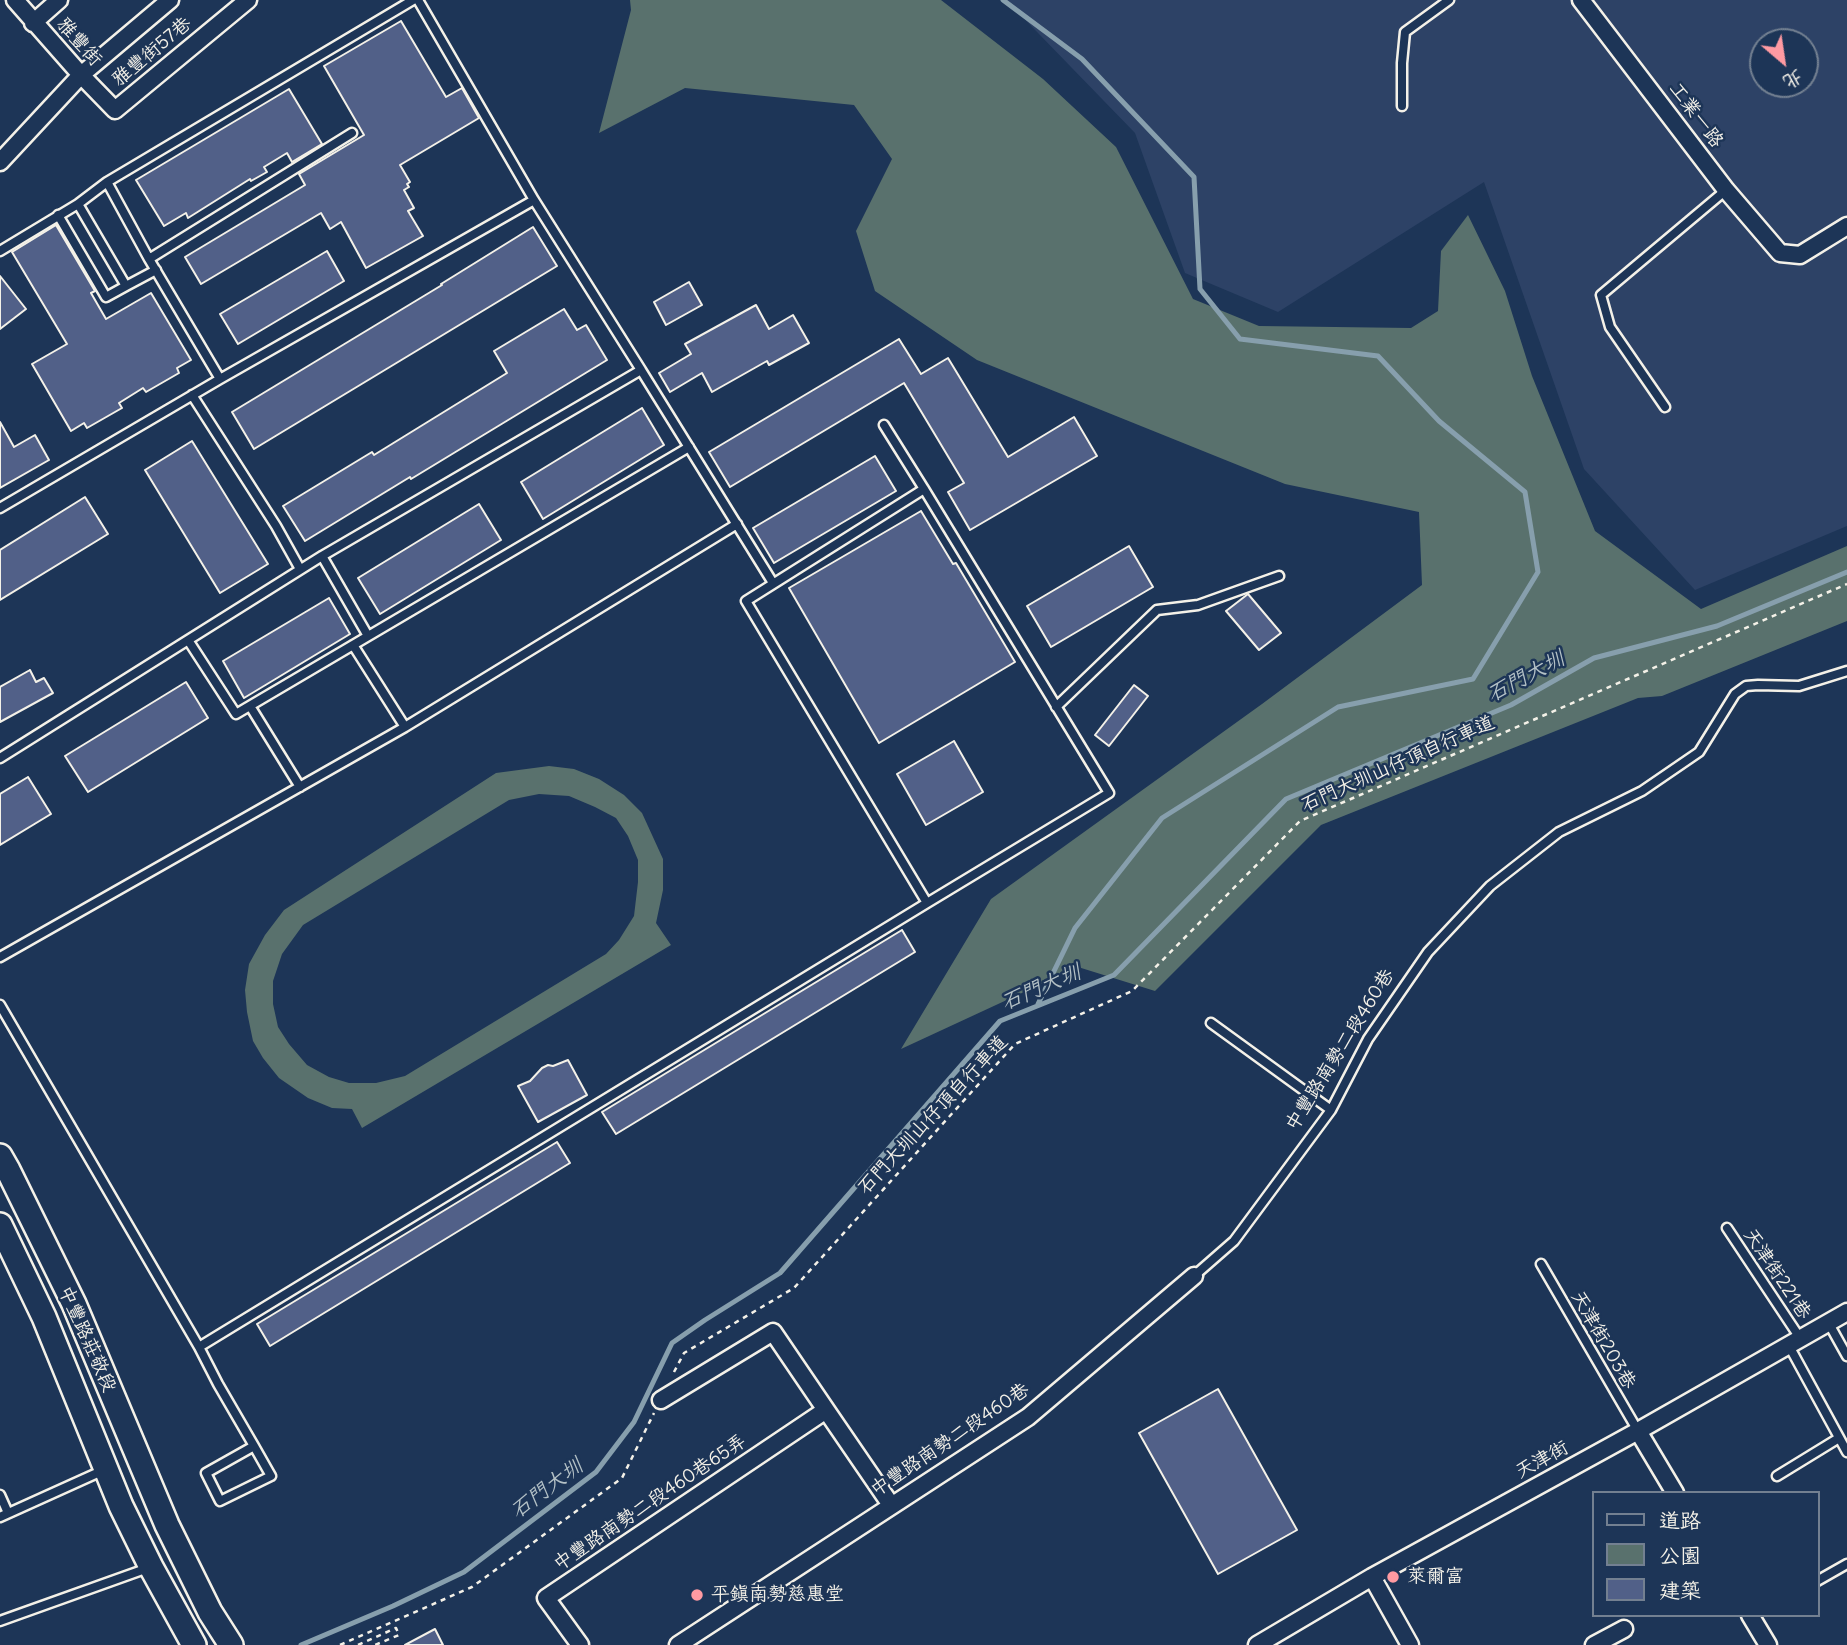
<!DOCTYPE html>
<meta charset="utf-8">
<style>
body{margin:0}
#map{position:relative;width:1847px;height:1645px;overflow:hidden;background:#1d3557;font-family:Delius,"LXGW WenKai TC",sans-serif}
canvas{display:block}
.legend{position:absolute;left:1592px;top:1491px;width:228px;height:126px;box-sizing:border-box;background:#1d3557;border:2px solid #738091;margin:0;padding:9px 12px;list-style:none;font-size:21px;color:#f4f1e8}
.legend li{display:flex;align-items:center;gap:14px;height:35px}
.legend b{width:35px;border:2px solid #738091}
.north{position:absolute;left:1749px;top:28px;width:70px;height:70px;box-sizing:border-box;background:#1d3557;border:2px solid #738091;border-radius:50%;rotate:151deg;font-size:19px;font-weight:700;line-height:28px;text-align:center;color:#f4f1e8}
.north::after{content:'';display:block;margin:auto;width:24px;height:32px;background:#ff9aa2;clip-path:polygon(50% 0,100% 100%,50% 72%,0 100%)}
</style>
<div id="map">
<canvas width="1847" height="1645"></canvas>
<ul class="legend">
<li><b style="height:9px;background:#1d3557"></b>道路</li>
<li><b style="height:19px;background:#59716d"></b>公園</li>
<li><b style="height:19px;background:#516088"></b>建築</li>
</ul>
<div class="north">北</div>
</div>
<script>
const g = document.querySelector('canvas').getContext('2d');
g.lineJoin = 'round';
function fill(path, color) { g.fillStyle = color; g.fill(path, 'evenodd'); }
const shape = rows => new Path2D(rows.map(r => 'M' + r).join(''));
function trace(path, color, width, dash) { g.strokeStyle = color; g.lineWidth = width; g.lineCap = dash ? 'butt' : 'round'; g.setLineDash(dash || []); g.stroke(path); }
function write(font, color, halo, rows, align = 'center') {
  g.font = font + ' Delius,"LXGW WenKai TC",sans-serif'; g.lineWidth = 5; g.setLineDash([]); g.textBaseline = 'middle'; g.strokeStyle = halo; g.fillStyle = color; for (const [text, x, y, turn = 0] of rows) {
    g.save(); g.translate(x, y); g.rotate((+turn || 0) * Math.PI / 180); g.textAlign = isNaN(turn) ? turn : align; if (halo) g.strokeText(text, 0, 0); g.fillText(text, 0, 0); g.restore();
  }
}
const built = shape([
 [1006,0,1847,0,1847,526,1695,590,1584,469,1484,182,1278,312,1185,273,1135,133],
 [1763,42,1805,42,1805,84,1763,84]
]);
const green = shape([
 [630,0,941,0,1043,79,1116,147,1193,299,1259,326,1411,328,1438,311,1441,251,1468,215,1505,291,1532,376,1595,531,1701,609,1847,546,1847,621,1662,696,1638,698,1321,825,1155,991,1078,967,901,1049,991,899,1262,704,1422,585,1419,512,1285,484,977,360,875,291,856,231,892,159,854,105,685,88,599,133,631,10],
 [549,766,574,769,599,779,624,795,642,813,663,859,663,890,656,923,671,945,362,1128,352,1109,332,1108,308,1098,279,1078,263,1058,253,1041,247,1012,245,990,249,964,265,935,284,910,496,773],
 [539,794,569,796,595,807,616,818,628,836,638,860,638,882,634,916,619,940,606,954,405,1076,376,1083,349,1083,329,1077,307,1065,289,1044,278,1027,273,1004,273,981,282,954,303,925,509,800]
]);
const stream = shape([
 [1003,0,1082,59,1194,177,1200,289,1240,339,1378,356,1439,421,1525,492,1538,572,1473,679,1338,707,1162,818,1075,928,1038,1004],
 [301,1645,393,1606,464,1572,596,1472,634,1422,672,1343,705,1320,780,1273,1000,1021,1114,975,1286,799,1511,705,1594,658,1717,626,1847,572]
]);
const building = shape([
 [401,21,446,97,462,88,479,118,400,165,410,182,407,184,409,187,404,190,414,208,408,211,423,236,366,268,341,222,330,229,321,213,201,284,185,257,305,185,299,174,364,135,324,66,401,21],
 [289,89,322,144,292,162,287,153,264,167,267,172,251,181,250,179,188,218,186,213,164,226,136,180,289,89],
 [56,225,95,291,91,293,106,319,151,293,191,360,177,368,179,373,146,392,143,388,119,403,122,408,87,428,84,423,71,431,32,364,67,344,12,252,56,225],
 [533,227,557,266,254,449,232,412,442,285,441,284,533,227],
 [327,251,344,281,238,344,220,314,327,251],
 [0,276,26,309,0,329,0,276],
 [689,282,702,305,666,325,654,302,689,282],
 [756,305,769,329,793,315,809,343,769,365,767,361,712,392,702,373,670,392,659,373,691,354,685,344,756,305],
 [564,309,577,330,586,325,607,360,411,479,410,477,305,541,283,506,372,452,374,455,507,373,494,351,564,309],
 [899,339,921,374,948,358,1008,457,1074,417,1097,456,970,530,948,492,964,483,904,383,730,487,709,452,899,339],
 [642,408,664,445,543,519,521,482,642,408],
 [0,422,14,447,35,435,49,460,0,488,0,422],
 [192,441,268,564,220,593,145,470,192,441],
 [875,456,896,491,774,563,753,528,875,456],
 [85,497,108,534,0,600,0,550,85,497],
 [479,504,501,540,380,614,358,578,479,504],
 [921,511,953,564,956,563,1015,662,879,743,789,588,921,511],
 [1129,546,1153,587,1051,647,1027,606,1129,546],
 [1248,594,1281,633,1259,650,1226,611,1248,594],
 [329,598,350,634,244,698,223,661,329,598],
 [30,670,36,682,44,678,53,693,0,722,0,687,30,670],
 [186,682,208,718,88,792,65,756,186,682],
 [1134,685,1148,696,1109,746,1095,735,1134,685],
 [954,741,983,792,926,825,897,774,954,741],
 [28,777,51,814,0,845,0,794,28,777],
 [902,930,915,952,616,1134,602,1112,902,930],
 [568,1060,587,1095,538,1122,518,1086,530,1081,542,1068,548,1065,553,1066,568,1060],
 [557,1142,570,1163,270,1346,257,1324,557,1142],
 [1218,1389,1297,1530,1218,1574,1139,1433,1218,1389],
 [435,1629,443,1645,405,1645,435,1629]
]);
const path = shape([
 [674,1372,684,1353,794,1288,1015,1044,1132,991,1300,821,1847,584],
 [340,1645,472,1587,622,1478,654,1413],
 [358,1645,396,1628,399,1635,375,1645]
]);
const lane = shape([
 [418,0,534,200,641,370],
 [1402,106,1402,63,1405,32,1449,0],
 [107,182,149,259],
 [78,204,126,286,156,270],
 [58,215,106,297,126,286],
 [0,251,78,204,107,182,413,0],
 [220,379,149,259,352,133],
 [192,395,276,526,300,569],
 [1665,407,1610,327,1601,295,1726,190],
 [884,425,924,489],
 [924,489,1109,793,927,903,746,601,924,489],
 [0,508,220,379,534,200],
 [322,556,368,636],
 [188,640,236,714,689,447],
 [353,645,405,727],
 [250,706,300,787],
 [1056,707,1157,610,1198,605,1279,576],
 [0,758,322,556,641,370,773,583],
 [0,957,405,727,737,524],
 [0,1005,199,1347,218,1384,254,1446,271,1476,220,1501,206,1473,254,1446],
 [1211,1023,1331,1110],
 [1727,1228,1800,1338],
 [1541,1264,1638,1431],
 [1194,1276,1234,1241,1331,1110,1368,1039,1428,952,1490,886,1559,832,1642,791,1699,752,1735,694,1746,686,1758,685,1799,686,1847,671],
 [1828,1322,1847,1356],
 [1788,1344,1847,1452],
 [199,1347,927,903],
 [1777,1476,1839,1438],
 [0,1495,8,1513],
 [0,1517,104,1470],
 [1817,1581,1847,1564],
 [0,1621,148,1568]
]);
const street = shape([
 [15,0,81,75,115,110,248,0],
 [1581,0,1726,190,1780,253,1800,255,1847,226],
 [33,23,59,0],
 [0,162,81,75,170,0],
 [661,1400,773,1332,826,1410],
 [1638,1431,1675,1493],
 [1372,1577,1410,1645],
 [1750,1615,1768,1645],
 [580,1645,546,1598,826,1410,891,1505],
 [678,1645,1028,1417,1194,1276],
 [1257,1645,1372,1577,1638,1431,1847,1312],
 [1594,1645,1624,1629]
]);
const secondary = shape([
 [0,1156,8,1170,74,1304,167,1525,210,1612,231,1645],
 [0,1225,44,1317,121,1506,151,1567,194,1645]
]);
const markers = [
 [1393,1577,7,"#ff9aa2"],
 [697,1595,7,"#ff9aa2"]
];
const streetNames = [
 ["雅豐街",79,42,48],
 ["雅豐街57巷",152,52,-40],
 ["工業一路",1696,115,53],
 ["石門大圳山仔頂自行車道",1398,764,-24],
 ["中豐路南勢二段460巷",1340,1050,-58],
 ["石門大圳山仔頂自行車道",933,1115,-47],
 ["天津街221巷",1777,1274,56],
 ["中豐路莊敬段",87,1339,66],
 ["天津街203巷",1603,1340,60],
 ["中豐路南勢二段460巷",950,1440,-34],
 ["天津街",1542,1460,-29],
 ["中豐路南勢二段460巷65弄",650,1503,-34]
];
const poiNames = [
 ["萊爾富",1407,1577],
 ["平鎮南勢慈惠堂",711,1595]
];
const waterNames = [
 ["石門大圳",1526,677,-28],
 ["石門大圳",1041,988,-23],
 ["石門大圳",547,1489,-37]
];
fill(built, '#2d4266');
fill(green, '#59716d');
trace(stream, '#879fad', 5);
fill(building, '#516088');
trace(building, '#f4f1e8', 2);
trace(lane, '#f4f1e8', 13);
trace(street, '#f4f1e8', 21);
trace(secondary, '#f4f1e8', 28);
trace(path, '#f4f1e8', 2.5, [5, 5]);
trace(lane, '#1d3557', 8);
trace(street, '#1d3557', 16);
trace(secondary, '#1d3557', 23);
for (const [x, y, r, color] of markers) { const dot = new Path2D(); dot.arc(x, y, r, 0, 2 * Math.PI); g.fillStyle = color; g.fill(dot); trace(dot, '#1d3557', 2.5); }
write('19px', '#f4f1e8', '#1d3557', streetNames);
write('19px', '#f4f1e8', '#1d3557', poiNames, 'left');
write('italic 21px', '#b4c1c6', '#1d3557', waterNames);
</script>
